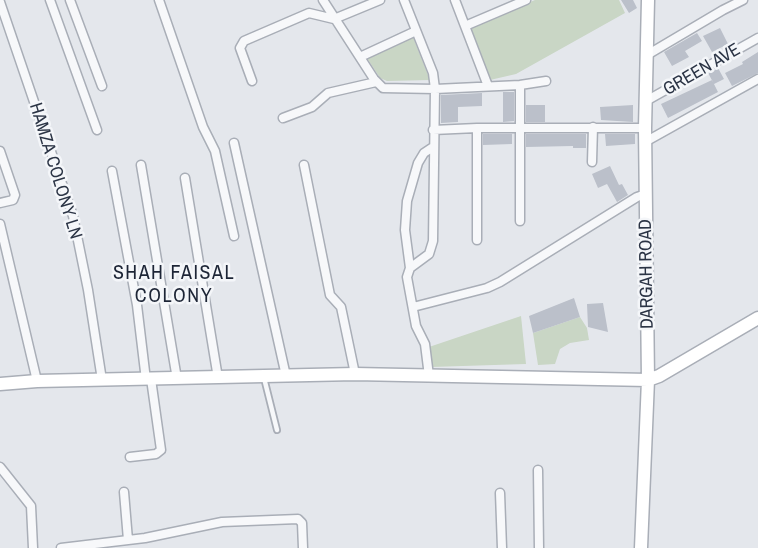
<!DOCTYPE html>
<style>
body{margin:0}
canvas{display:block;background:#e4e7ec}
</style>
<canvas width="758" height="548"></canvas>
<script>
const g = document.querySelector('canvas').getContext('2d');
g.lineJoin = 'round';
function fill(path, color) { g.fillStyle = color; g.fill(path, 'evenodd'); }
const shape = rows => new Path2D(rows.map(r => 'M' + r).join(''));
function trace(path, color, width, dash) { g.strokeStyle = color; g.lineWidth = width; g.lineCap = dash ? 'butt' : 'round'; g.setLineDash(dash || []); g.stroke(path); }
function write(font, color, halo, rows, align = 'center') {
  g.font = font + ' "Archivo Narrow",sans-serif'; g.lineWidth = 5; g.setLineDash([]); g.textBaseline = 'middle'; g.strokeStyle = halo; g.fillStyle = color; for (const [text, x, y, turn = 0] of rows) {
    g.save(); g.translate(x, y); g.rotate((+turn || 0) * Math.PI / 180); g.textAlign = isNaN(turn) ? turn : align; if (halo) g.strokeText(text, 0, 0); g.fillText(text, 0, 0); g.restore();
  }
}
const green = shape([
 [535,0,619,0,625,13,516,74,490,80,470,27],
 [405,34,413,37,430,80,387,81,380,78,365,55],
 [521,316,526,364,431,367,429,347],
 [580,317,587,328,589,340,570,343,560,349,555,364,538,365,533,333]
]);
const building = shape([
 [621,0,633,0,637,8,629,13],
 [720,28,728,44,712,52,703,36],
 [697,33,702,41,685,51,689,57,672,66,664,52],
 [758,52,758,73,732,86,725,73,743,64,742,62],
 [718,68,724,79,714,84,708,73],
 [712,80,718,92,668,118,661,104],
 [503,92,514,92,514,121,503,122],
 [482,93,482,106,458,107,458,122,441,123,441,95],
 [526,105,545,105,545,122,526,122],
 [633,105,633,122,601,120,600,107],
 [483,134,512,134,512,144,483,145],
 [526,134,586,134,586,148,573,148,573,146,526,147],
 [605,134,635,134,635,144,606,146],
 [610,166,619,185,622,184,628,195,617,202,607,184,598,188,592,174],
 [574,298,580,317,533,333,529,316],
 [603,303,608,332,588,327,587,304]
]);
const lane = shape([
 [264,378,277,430]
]);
const street = shape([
 [50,0,97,130],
 [70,0,102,86],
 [159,0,203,127,215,151,234,236],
 [323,0,374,79,383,88,435,89,520,85,546,81],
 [404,0,433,73,435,89,433,241,429,254,410,268,407,277,416,326,425,344,429,376],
 [455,0,488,86],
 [0,2,73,216,88,290,102,380],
 [465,26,526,0],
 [647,55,723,10,743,0],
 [360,57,416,31],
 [252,81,240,48,244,41,309,13,334,19,380,0],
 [646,101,758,38],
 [283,118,312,107,328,93,376,82],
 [433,130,477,128,645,128],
 [645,142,758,79],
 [234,143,286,376],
 [0,151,15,195,13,200,0,203],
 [592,162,593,127],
 [141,165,177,379],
 [304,165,330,295,341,307,355,374],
 [112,171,137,305,146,380],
 [185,178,218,378],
 [520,221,520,85],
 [0,224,37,381],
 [477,240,477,128],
 [410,268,405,230,407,201,418,163,424,153,433,147],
 [413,307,487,288,500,282,637,197,646,194],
 [130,457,156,454,161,450,151,379],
 [0,467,31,506,33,548],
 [538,470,539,548],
 [124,492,128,540],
 [500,493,502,548],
 [61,548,145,538,222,522,298,519,302,523,303,548]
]);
const secondary = shape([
 [0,384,37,381,355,374,648,380,659,376,758,318],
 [641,548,648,380,645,128,648,0]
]);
const streetNames = [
 ["GREEN AVE",702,70,-30],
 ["HAMZA COLONY LN",55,171,73],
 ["DARGAH ROAD",647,274,-91]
];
const neighbourhoodNames = [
 ["SHAH FAISAL",174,274],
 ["COLONY",174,297]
];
fill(green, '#c9d6c5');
fill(building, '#bbc0ca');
trace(lane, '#a9aeb7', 8);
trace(street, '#a9aeb7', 11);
trace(secondary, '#a9aeb7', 15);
trace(lane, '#f7f8fa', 4.5);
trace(street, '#f7f8fa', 8);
trace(secondary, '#fff', 12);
write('18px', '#2b3445', '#f4f6f9', streetNames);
g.letterSpacing = '1.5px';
write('20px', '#1d2536', '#f4f6f9', neighbourhoodNames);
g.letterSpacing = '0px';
</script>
